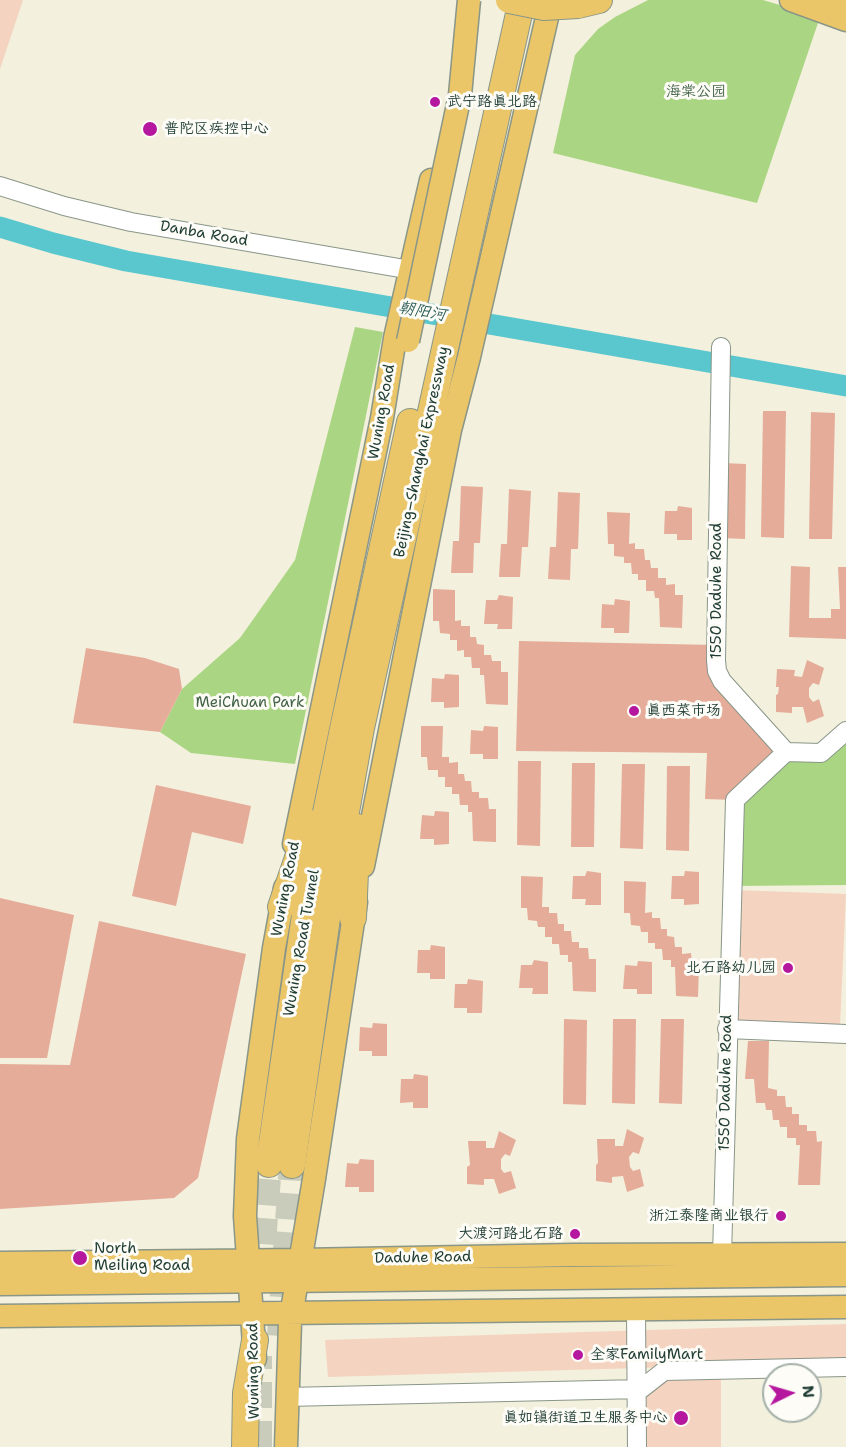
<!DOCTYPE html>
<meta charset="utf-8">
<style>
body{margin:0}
#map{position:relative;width:846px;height:1447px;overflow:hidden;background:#f3f0dd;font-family:"Shantell Sans",sans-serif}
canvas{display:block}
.north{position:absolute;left:762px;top:1363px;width:60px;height:60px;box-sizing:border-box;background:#fdfcf7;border:2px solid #a4b0a9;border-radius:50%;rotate:85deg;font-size:16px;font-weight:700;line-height:24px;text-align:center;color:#1f3d34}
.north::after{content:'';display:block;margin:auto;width:21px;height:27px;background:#b5179e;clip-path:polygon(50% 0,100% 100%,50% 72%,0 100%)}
</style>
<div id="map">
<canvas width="846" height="1447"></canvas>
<div class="north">N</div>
</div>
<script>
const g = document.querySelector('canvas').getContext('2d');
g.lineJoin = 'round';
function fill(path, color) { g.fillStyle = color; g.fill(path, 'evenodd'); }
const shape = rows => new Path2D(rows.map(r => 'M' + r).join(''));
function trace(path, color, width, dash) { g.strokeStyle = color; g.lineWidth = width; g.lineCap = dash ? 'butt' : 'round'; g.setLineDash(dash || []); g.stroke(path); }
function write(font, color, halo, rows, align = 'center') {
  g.font = font + ' "Shantell Sans","LXGW WenKai TC",sans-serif'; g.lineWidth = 6; g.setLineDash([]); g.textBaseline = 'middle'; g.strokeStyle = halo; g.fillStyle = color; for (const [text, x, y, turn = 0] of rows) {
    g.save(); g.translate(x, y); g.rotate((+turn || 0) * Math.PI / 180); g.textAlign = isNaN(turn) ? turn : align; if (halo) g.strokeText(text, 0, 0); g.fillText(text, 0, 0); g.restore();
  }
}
const built = shape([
 [0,0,23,0,0,69],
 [735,890,846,894,840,1026,731,1025],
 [846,1324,846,1362,328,1377,325,1340],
 [721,1369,721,1447,639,1447,641,1389,664,1371]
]);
const green = shape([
 [648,0,763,0,820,17,757,203,553,153,575,55,598,29,615,17],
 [355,327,383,332,295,764,191,753,160,732,182,689,240,638,295,560],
 [846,731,846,885,732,886,735,800,786,752,821,753]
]);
const river = shape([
 [0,227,53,243,126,261,846,386]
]);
const building = shape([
 [763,411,786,411,784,538,761,537],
 [811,412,835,413,832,539,809,539],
 [723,463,746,464,745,539,721,538],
 [461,486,483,487,480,543,474,543,473,573,451,573,453,541,459,541],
 [509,489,531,491,528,547,522,547,520,577,499,577,501,544,507,544],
 [558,492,580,493,578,549,571,549,570,580,548,579,550,547,556,547],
 [678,506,692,508,692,540,677,540,677,534,664,534,665,511,677,511],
 [607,512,630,513,629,544,635,543,635,549,644,549,645,560,650,560,651,568,658,568,658,578,666,578,666,585,675,584,675,595,683,595,682,628,660,627,659,598,655,598,654,591,646,591,646,580,638,580,638,574,632,574,631,563,624,563,624,557,614,556,614,544,608,544],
 [791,566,810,567,809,618,831,618,831,609,840,609,838,567,846,567,846,639,789,637],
 [433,589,455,590,455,621,461,620,461,626,470,626,470,637,476,637,477,644,484,645,484,655,491,655,492,661,501,661,501,672,508,672,508,705,486,704,484,675,480,675,480,668,472,668,471,657,464,657,464,650,457,651,457,640,450,640,450,634,440,633,439,621,433,621],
 [499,595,513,597,512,629,497,629,498,624,484,624,486,600,497,600],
 [615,599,630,601,629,633,614,633,614,628,601,628,602,604,614,605],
 [519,641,716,645,717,671,786,752,735,800,705,799,707,753,516,751],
 [86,648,145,658,179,669,182,689,160,732,73,723],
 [807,660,824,668,819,685,813,683,809,688,809,697,813,702,819,699,824,716,807,723,803,707,792,707,792,713,776,712,776,695,778,694,779,687,776,687,777,669,795,670,794,676,802,677],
 [445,674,459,675,459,707,444,708,444,702,431,702,432,678,444,679],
 [421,726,443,726,442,757,449,757,449,763,458,762,458,774,464,774,465,781,471,781,472,792,479,792,479,798,488,798,489,809,496,809,496,842,473,841,472,812,468,812,468,805,460,805,459,794,452,794,452,787,445,787,445,777,438,777,438,770,428,770,427,757,421,757],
 [484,726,498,727,498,759,483,759,483,754,470,754,471,730,483,731],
 [518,761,541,761,540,846,517,845],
 [572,763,595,763,594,847,571,847],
 [622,764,645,764,643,849,620,848],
 [667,766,690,766,689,851,666,850],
 [156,785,251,806,243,844,192,832,176,906,132,896],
 [435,811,449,812,449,844,434,845,434,839,420,839,422,815,434,816],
 [587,871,601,873,601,905,585,905,586,899,572,899,573,876,585,876],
 [685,871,699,872,699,904,684,905,684,899,671,899,672,876,684,876],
 [521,876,543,877,542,907,549,907,549,913,557,913,558,924,564,924,564,931,571,931,572,942,579,942,579,948,588,948,589,959,596,959,596,992,573,991,572,962,568,962,568,955,560,955,559,944,552,944,552,937,545,937,545,927,538,927,537,921,528,920,527,908,521,908],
 [624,881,646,882,645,913,652,912,652,918,660,918,661,929,667,929,667,936,674,937,675,947,682,947,682,954,691,953,692,964,699,965,698,997,676,996,675,967,671,967,671,960,663,960,662,949,655,949,655,943,648,943,648,932,641,932,640,926,631,925,630,913,624,913],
 [0,898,74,915,47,1058,0,1058],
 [99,921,246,954,198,1178,174,1198,0,1209,0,1064,70,1065],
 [431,945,445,947,445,979,430,979,430,973,417,973,418,950,430,950],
 [534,960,548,962,548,994,532,994,533,988,519,988,521,965,532,965],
 [638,961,652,962,652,994,637,994,637,989,623,989,625,965,637,966],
 [468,979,483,981,482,1013,467,1013,467,1008,454,1008,455,984,467,984],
 [564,1019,587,1020,586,1105,563,1104],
 [613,1019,636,1019,635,1104,612,1103],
 [661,1019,684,1019,682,1104,659,1103],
 [373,1023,387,1024,387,1056,372,1056,372,1051,359,1051,360,1027,372,1028],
 [748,1041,769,1041,768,1088,777,1090,777,1096,785,1096,786,1107,792,1107,792,1114,799,1114,799,1125,807,1125,807,1131,816,1131,817,1142,822,1141,820,1185,798,1185,800,1145,796,1145,796,1138,787,1138,787,1127,780,1127,779,1120,773,1120,772,1110,766,1110,765,1103,756,1103,754,1079,745,1079],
 [414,1074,428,1076,428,1108,413,1108,413,1102,400,1103,401,1079,413,1079],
 [627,1129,644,1138,639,1154,633,1152,629,1157,630,1167,633,1171,640,1169,644,1186,627,1192,623,1176,612,1177,612,1183,596,1181,596,1165,598,1163,597,1139,615,1139,615,1146,623,1146],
 [499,1131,516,1140,510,1156,505,1154,501,1159,501,1169,504,1173,511,1171,516,1188,499,1194,494,1179,484,1179,484,1185,467,1184,467,1167,470,1165,468,1141,486,1141,486,1148,494,1148],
 [360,1159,374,1160,374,1192,359,1192,359,1187,345,1187,347,1163,358,1164]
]);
const highwayTunnel = shape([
 [260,1283,269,1164],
 [280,1336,292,1165],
 [259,1447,259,1356]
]);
const minor = shape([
 [0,186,64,206,131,222,411,270],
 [721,347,716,660,717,671,722,681,786,752,735,800,722,1255],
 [786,752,821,753,846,731],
 [727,1029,846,1034],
 [636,1309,637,1447],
 [286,1397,641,1389,664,1371,846,1367]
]);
const major = shape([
 [791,0,846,20],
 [294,844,382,418,395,338,431,180],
 [363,866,450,430,469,357,551,0],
 [0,1263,300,1260,573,1255,846,1254],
 [0,1284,846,1275],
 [0,1316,846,1307],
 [255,1359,245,1216,248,1139,274,948,285,888],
 [286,1447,290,1322,314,1179,356,902]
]);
const highway = shape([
 [823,0,846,7],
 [578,5,599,0],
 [281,907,310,823],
 [353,918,357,827],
 [269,1164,305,915,344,724,410,422],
 [292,1165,327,918,361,728,522,0],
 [245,1447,246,1393,255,1340]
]);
const majorBridge = shape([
 [408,341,460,95,469,0]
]);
const highwayBridge = shape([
 [509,0,544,7,578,5]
]);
const markers = [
 [435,102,6,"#b5179e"],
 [150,129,8,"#b5179e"],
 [634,711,6,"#b5179e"],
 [788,968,6,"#b5179e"],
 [781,1216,6,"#b5179e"],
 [575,1234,6,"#b5179e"],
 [80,1258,8,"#b5179e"],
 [578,1355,6,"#b5179e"],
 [681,1418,8,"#b5179e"]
];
const parkNames = [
 ["海棠公园",696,92],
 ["MeiChuan Park",250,703]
];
const poiNames = [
 ["武宁路真北路",447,102],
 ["普陀区疾控中心",164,129],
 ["真西菜市场",646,711],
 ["北石路幼儿园",776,968,"right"],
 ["浙江泰隆商业银行",769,1216,"right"],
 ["大渡河路北石路",563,1234,"right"],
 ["North",94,1249],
 ["Meiling Road",94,1266],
 ["全家FamilyMart",590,1355],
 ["真如镇街道卫生服务中心",668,1418,"right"]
];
const streetNames = [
 ["Danba Road",204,234,10],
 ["Wuning Road",382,412,-80],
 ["Beijing–Shanghai Expressway",422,452,-78],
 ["1550 Daduhe Road",717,591,-90],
 ["Wuning Road",286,889,-79],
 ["Wuning Road Tunnel",302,943,-80],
 ["1550 Daduhe Road",726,1083,-89],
 ["Daduhe Road",423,1258,-1],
 ["Wuning Road",254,1371,-91]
];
const waterNames = [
 ["朝阳河",422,312,10]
];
fill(built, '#f4d3c0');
fill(green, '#aad683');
trace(river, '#5ac7ce', 21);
fill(building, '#e5ac99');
trace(highwayTunnel, '#c9ccbb', 26, [26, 13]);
trace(minor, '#899688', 20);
trace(major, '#899688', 25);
trace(highway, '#899688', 28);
trace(minor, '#fff', 18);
trace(major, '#ebc669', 22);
trace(highway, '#ebc669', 26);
trace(majorBridge, '#899688', 25, []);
trace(highwayBridge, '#899688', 28, []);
trace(majorBridge, '#ebc669', 22);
trace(highwayBridge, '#ebc669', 26);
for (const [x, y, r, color] of markers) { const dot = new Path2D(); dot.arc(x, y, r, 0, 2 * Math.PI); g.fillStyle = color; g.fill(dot); trace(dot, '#fdfcf7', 2); }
write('15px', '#426348', '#fdfcf7', parkNames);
write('15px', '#1f3d34', '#fdfcf7', poiNames, 'left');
write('15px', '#1f3d34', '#fdfcf7', streetNames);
write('italic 16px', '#2e605a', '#fdfcf7', waterNames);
</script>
